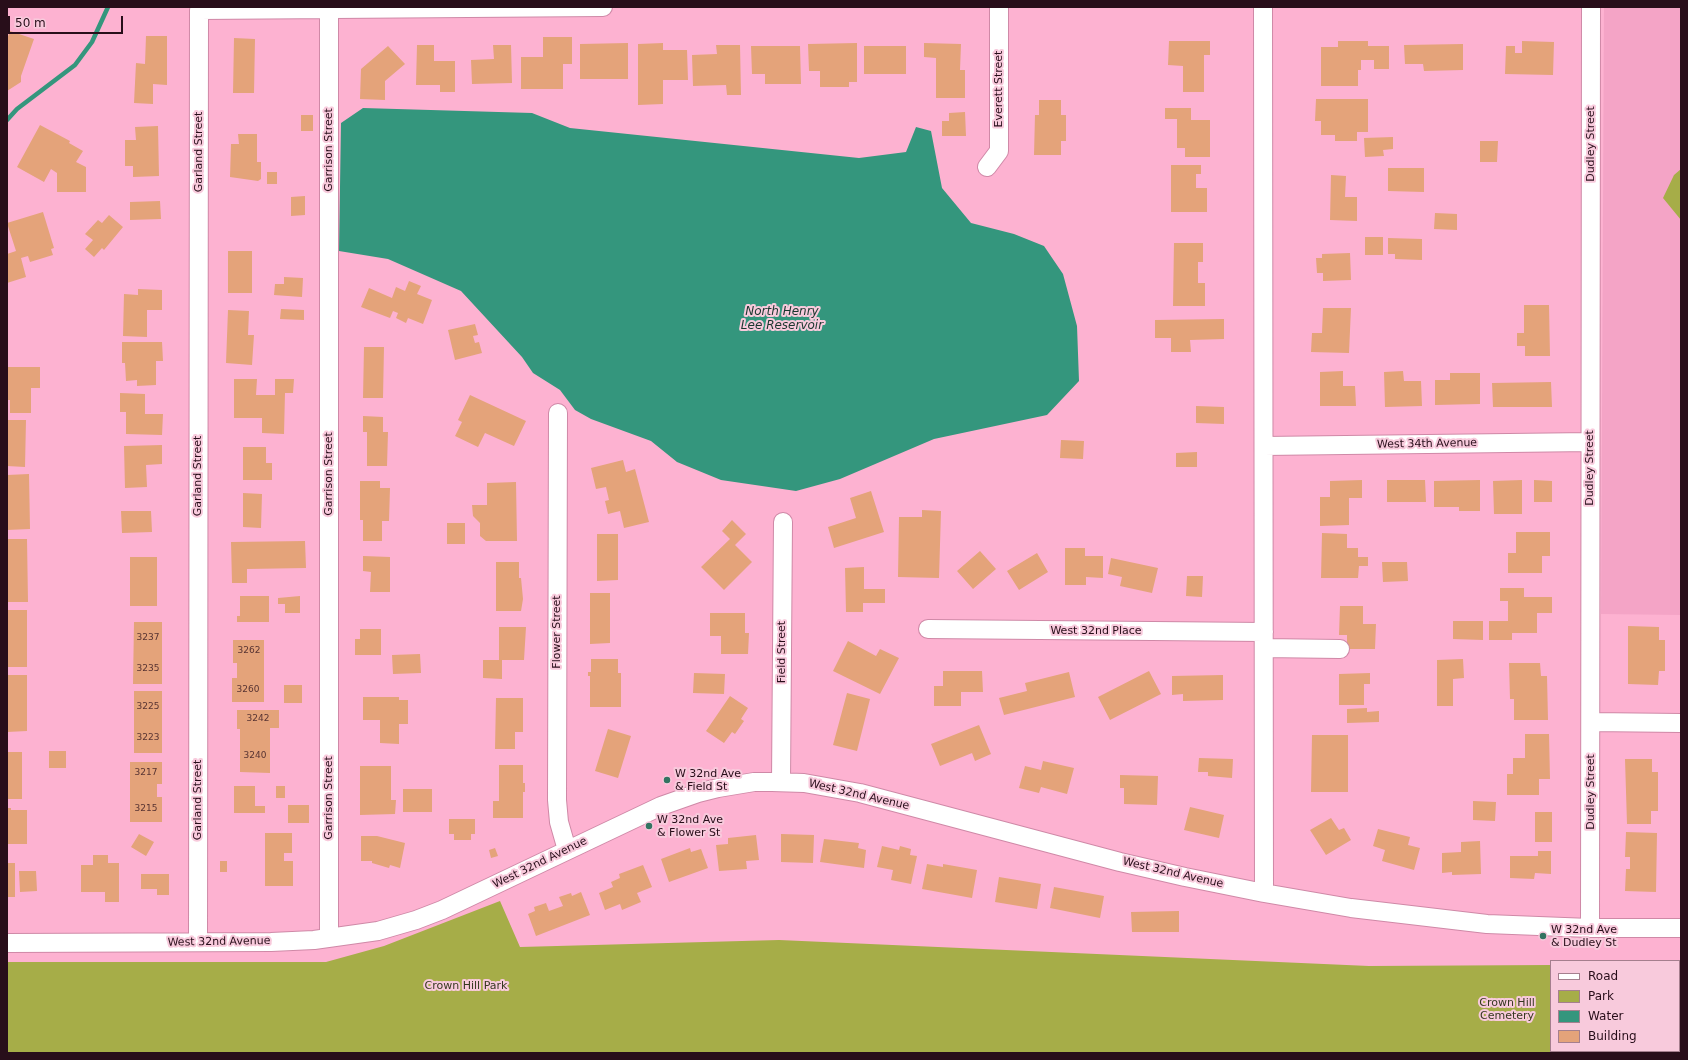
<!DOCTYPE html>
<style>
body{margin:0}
#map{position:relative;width:1688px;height:1060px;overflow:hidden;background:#fdb2d1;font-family:"DejaVu Sans",sans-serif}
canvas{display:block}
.frame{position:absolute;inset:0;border:8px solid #280e1a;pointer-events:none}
.legend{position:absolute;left:1550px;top:960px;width:130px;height:92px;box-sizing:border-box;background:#f8cadc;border:1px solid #a57f8e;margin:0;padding:5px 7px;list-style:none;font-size:12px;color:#280e1a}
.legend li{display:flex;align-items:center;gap:8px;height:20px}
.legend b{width:20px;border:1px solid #a57f8e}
.scale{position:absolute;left:8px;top:16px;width:115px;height:18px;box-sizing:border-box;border:2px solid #280e1a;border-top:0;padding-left:5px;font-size:12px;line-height:14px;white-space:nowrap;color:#280e1a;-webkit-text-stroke:3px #f8cadc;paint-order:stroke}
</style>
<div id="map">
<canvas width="1688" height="1060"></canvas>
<div class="frame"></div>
<ul class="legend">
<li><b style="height:5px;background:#fff"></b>Road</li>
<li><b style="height:11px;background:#a6ad48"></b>Park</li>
<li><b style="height:11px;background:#34967d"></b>Water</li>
<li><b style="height:11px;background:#e4a37a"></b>Building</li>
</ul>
<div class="scale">50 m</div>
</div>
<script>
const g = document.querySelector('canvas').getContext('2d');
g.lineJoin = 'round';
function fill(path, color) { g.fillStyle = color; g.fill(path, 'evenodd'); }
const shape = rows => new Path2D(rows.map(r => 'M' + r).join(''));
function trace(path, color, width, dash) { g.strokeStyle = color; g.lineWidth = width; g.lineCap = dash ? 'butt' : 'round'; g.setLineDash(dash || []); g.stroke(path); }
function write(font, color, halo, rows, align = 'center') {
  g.font = font + ' "DejaVu Sans",sans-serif'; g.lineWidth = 4; g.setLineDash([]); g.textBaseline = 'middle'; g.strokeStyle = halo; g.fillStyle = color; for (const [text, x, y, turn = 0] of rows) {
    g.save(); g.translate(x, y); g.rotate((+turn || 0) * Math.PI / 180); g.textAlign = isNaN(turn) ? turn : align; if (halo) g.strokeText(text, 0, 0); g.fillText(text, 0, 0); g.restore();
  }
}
const built = shape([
 [1604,7,1681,7,1681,615,1601,614]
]);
const green = shape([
 [1681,169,1681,220,1663,198,1674,175],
 [500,901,520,947,779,940,1369,966,1551,965,1551,1051,1679,1051,1679,964,1681,964,1681,1053,7,1053,7,962,326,962,384,946]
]);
const water = shape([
 [363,108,532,113,570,128,859,158,906,152,916,127,931,131,942,188,971,223,1014,234,1044,246,1063,274,1077,326,1079,381,1047,415,934,439,840,479,796,491,721,480,677,462,651,441,591,419,575,410,560,390,533,373,522,357,461,291,388,259,339,251,341,123]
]);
const stream = shape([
 [7,120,17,109,75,65,92,42,108,7]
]);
const building = shape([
 [10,31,34,39,21,76,21,82,7,91,7,39],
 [146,36,167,36,167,85,153,84,153,104,134,103,136,63,145,64],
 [543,37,572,37,572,64,563,64,563,89,521,89,521,57,543,57],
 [234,38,255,39,254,93,233,93],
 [1169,41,1210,41,1210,55,1204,55,1204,92,1183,92,1183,66,1168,65],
 [1338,41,1368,41,1368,46,1389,46,1389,69,1374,69,1374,60,1361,60,1361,70,1358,70,1358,86,1321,86,1321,47,1338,47],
 [1522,41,1554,42,1553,75,1505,74,1506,46,1515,46,1515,53,1522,53],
 [628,43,628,79,580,79,580,44],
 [663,43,663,50,687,50,688,80,663,80,663,104,638,105,638,44],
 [857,43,857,82,849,82,849,87,820,87,820,71,809,71,808,44],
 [924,43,961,44,960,70,965,70,965,98,936,98,936,58,924,57],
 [1463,44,1463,70,1424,71,1423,64,1405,64,1404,45],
 [417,45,434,45,434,61,455,61,455,92,440,92,440,85,416,85],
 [493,45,511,45,512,83,472,84,471,60,494,59],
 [716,45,740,45,741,95,727,95,726,85,693,86,692,55,717,54],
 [388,46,405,64,385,81,385,100,360,99,361,69],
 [751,46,800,46,801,84,765,84,765,74,752,74],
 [864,46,906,46,906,74,864,74],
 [1316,99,1368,99,1368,132,1357,132,1357,141,1335,141,1335,135,1321,135,1321,121,1315,121],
 [1039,100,1061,100,1061,115,1066,115,1066,141,1061,141,1061,155,1034,155,1035,115,1039,115],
 [1165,108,1191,108,1191,120,1210,120,1210,157,1185,157,1185,148,1177,148,1177,119,1165,119],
 [965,112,966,136,942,136,942,121,949,121,949,113],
 [301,115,313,115,313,131,301,131],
 [40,125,70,141,69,143,83,151,76,162,86,167,86,192,57,192,57,173,51,169,44,182,17,167],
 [158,126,159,176,133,177,133,166,125,166,125,140,136,140,135,127],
 [238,134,257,134,257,162,261,162,261,179,258,181,230,177,231,144,239,144],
 [1393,137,1393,149,1383,150,1384,156,1365,157,1364,138],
 [1480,141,1498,141,1497,162,1480,162],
 [1171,165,1201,165,1201,174,1196,174,1196,188,1207,188,1207,212,1171,212],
 [1388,168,1424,168,1424,192,1388,191],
 [267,172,277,172,277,184,267,184],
 [1331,175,1346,176,1345,197,1357,197,1357,221,1330,220],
 [305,196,305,215,291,216,291,197],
 [160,201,161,219,130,220,130,202],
 [43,212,54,248,51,249,53,255,30,262,28,256,21,258,26,277,7,283,7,254,16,251,7,223],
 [1435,213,1457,214,1457,230,1434,229],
 [109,215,123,227,104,250,102,248,94,257,85,249,93,240,85,234,98,220,102,223],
 [1365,237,1383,237,1383,255,1365,255],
 [1388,238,1422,239,1422,260,1395,259,1395,254,1388,254],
 [1174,243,1203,243,1203,262,1198,262,1198,283,1205,283,1205,306,1173,306],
 [228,251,252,251,252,293,228,293],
 [1350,253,1351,280,1323,281,1323,273,1317,273,1316,258,1322,258,1322,254],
 [284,277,303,278,302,297,274,295,275,284,284,284],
 [409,281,421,286,417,294,432,300,423,324,408,318,406,323,396,318,398,313,393,311,390,318,361,307,369,288,392,298,396,287,405,291],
 [138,289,162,290,162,310,147,310,147,337,123,336,124,294,138,295],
 [1524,305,1549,305,1550,356,1525,356,1525,346,1517,346,1517,333,1524,333],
 [1323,308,1351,308,1349,353,1311,352,1312,333,1322,333],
 [281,309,304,310,304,320,280,319],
 [228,310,249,311,248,335,254,335,252,365,226,363],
 [1224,319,1224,339,1190,340,1191,352,1171,352,1171,338,1155,338,1155,320],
 [475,324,478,335,473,336,475,343,479,342,482,353,455,360,448,330],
 [122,342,162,342,163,361,156,361,156,385,137,386,137,380,126,381,125,363,122,363],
 [364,347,384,347,383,398,363,398],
 [7,367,40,367,40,388,31,388,31,413,10,413,10,400,7,400],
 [1343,371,1343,386,1355,386,1356,406,1320,406,1320,372],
 [1403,371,1404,381,1421,381,1422,406,1385,407,1384,372],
 [1450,373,1480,373,1480,404,1435,405,1435,380,1450,380],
 [234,379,257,379,256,395,275,395,275,379,294,379,293,393,285,393,284,434,262,433,262,418,234,418],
 [1551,382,1552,407,1493,407,1492,383],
 [120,393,145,394,145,414,163,414,162,435,126,434,126,412,120,412],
 [470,395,526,421,514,446,485,433,478,447,455,436,462,422,458,420],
 [1196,406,1224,407,1224,424,1196,423],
 [363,416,383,417,383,432,388,432,387,466,367,466,367,432,363,432],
 [7,420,26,420,25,467,7,466],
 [1061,440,1084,441,1083,459,1060,458],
 [162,445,162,464,146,465,147,487,125,488,124,446],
 [243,447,266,447,266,463,272,463,272,480,243,480],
 [1197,452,1197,467,1176,467,1176,453],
 [623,460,626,472,635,469,649,522,624,528,620,511,608,514,605,501,609,500,606,487,596,489,591,468],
 [29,474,30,529,7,530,7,475],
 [1362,480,1362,498,1349,498,1349,525,1320,526,1320,497,1330,497,1330,481],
 [1387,480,1425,480,1426,502,1387,502],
 [1480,480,1480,511,1459,511,1459,507,1434,507,1434,481],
 [1522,480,1522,514,1494,514,1493,481],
 [1534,480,1552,481,1552,502,1534,502],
 [360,481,380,481,380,488,390,488,389,521,382,521,382,541,363,541,363,520,360,520],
 [516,482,517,541,486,541,480,536,480,523,473,516,472,505,487,505,487,483],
 [871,491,884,532,834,548,828,527,856,518,850,498],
 [243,493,262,494,261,528,243,527],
 [922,510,941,511,939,578,898,577,899,517,922,517],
 [121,511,151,511,152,532,122,533],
 [732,520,746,534,735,545,752,562,724,590,701,567,730,539,722,531],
 [447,523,465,523,465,544,447,544],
 [1516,532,1550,532,1550,556,1542,556,1542,573,1508,573,1508,553,1516,553],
 [1322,533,1347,534,1347,548,1358,548,1358,557,1368,557,1368,566,1359,566,1358,578,1321,578],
 [597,534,618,534,618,580,597,581],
 [7,539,27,539,28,602,7,602],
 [305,541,306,568,247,569,247,583,232,583,231,542],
 [1065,548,1085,548,1085,556,1103,556,1103,578,1086,577,1086,585,1065,585],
 [980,551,996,569,973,589,957,571],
 [1037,553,1048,572,1019,590,1007,571],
 [363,556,390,557,390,592,370,592,371,572,363,571],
 [130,557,157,557,157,606,130,606],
 [1111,558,1158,568,1152,593,1120,586,1122,577,1108,574],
 [496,562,519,562,519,578,521,578,523,599,521,611,496,611],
 [1382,562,1407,562,1408,581,1383,582],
 [864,567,864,589,885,589,885,603,863,603,863,612,846,612,845,568],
 [1187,576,1203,576,1202,597,1186,596],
 [1500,588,1524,588,1524,597,1552,597,1552,613,1537,613,1537,633,1512,633,1512,640,1489,640,1489,621,1508,621,1508,601,1500,601],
 [590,593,610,593,610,643,590,644],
 [240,596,269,596,269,622,237,622,237,616,240,616],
 [300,596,300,613,285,613,285,604,278,604,278,598],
 [1340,606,1363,606,1363,624,1376,624,1375,649,1347,649,1347,635,1339,635],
 [7,610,27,610,27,667,7,667],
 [710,613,745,613,745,633,749,633,748,654,721,654,721,636,710,636],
 [1453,621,1483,621,1483,640,1453,639],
 [134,622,162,622,162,684,133,684],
 [1628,626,1659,627,1659,640,1665,640,1665,671,1659,671,1658,685,1628,684],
 [499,627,526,627,524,660,502,660,502,679,483,678,483,660,499,660],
 [360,629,381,629,381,655,355,655,355,639,360,639],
 [233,640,264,640,264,702,232,702,232,678,237,678,237,663,233,663],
 [848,641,876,656,880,649,899,658,880,694,833,671],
 [420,654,421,673,393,674,392,655],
 [591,659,618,659,618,673,621,673,621,707,590,707,590,676,588,676,588,672,591,672],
 [1463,659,1464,678,1453,679,1453,706,1437,706,1437,660],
 [1509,663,1540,663,1541,676,1547,676,1548,720,1514,720,1514,699,1510,699],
 [943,671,982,671,983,692,961,692,961,706,934,706,934,686,943,686],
 [1149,671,1161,694,1110,720,1098,697],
 [1069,672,1075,697,1004,715,999,698,1027,691,1025,683],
 [694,673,725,674,724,694,693,693],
 [1370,673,1370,684,1364,684,1364,705,1339,705,1339,674],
 [7,675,27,675,27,731,7,732],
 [1223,675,1223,700,1183,701,1183,694,1172,695,1172,676],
 [284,685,302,685,302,703,284,703],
 [134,691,162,691,162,753,134,753],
 [847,693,870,699,857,751,833,745],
 [730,696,748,708,741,719,744,721,735,734,732,732,724,743,706,731],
 [363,697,399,697,399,700,408,700,408,724,399,724,399,744,380,743,380,720,363,720],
 [496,698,523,698,523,732,515,732,515,749,495,749],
 [1367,708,1367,712,1379,711,1379,722,1347,723,1347,709],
 [237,710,279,710,279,728,270,728,270,773,240,772,240,729,237,729],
 [979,725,991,754,975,761,972,753,940,766,931,744],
 [608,729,631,736,618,778,595,771],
 [1525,734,1549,734,1550,779,1539,779,1539,795,1507,795,1507,774,1513,774,1513,758,1525,758],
 [1312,735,1348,735,1348,792,1311,792],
 [49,751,66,751,66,768,49,768],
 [7,752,22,752,22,799,7,799],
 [1199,758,1233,759,1232,778,1208,776,1208,772,1198,772],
 [1625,759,1652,759,1652,772,1658,772,1658,811,1651,811,1651,824,1627,824],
 [1043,761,1074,768,1067,794,1041,787,1039,793,1019,788,1025,766,1041,770],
 [130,762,162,762,162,784,157,784,157,797,162,797,162,822,130,822],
 [499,765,523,765,523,783,525,783,525,792,523,792,523,818,493,818,493,801,499,801],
 [360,766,391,766,391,800,396,800,395,814,360,815],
 [1120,775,1158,776,1157,805,1124,804,1124,788,1120,788],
 [234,786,255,786,255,806,265,806,265,813,234,813],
 [276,786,285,786,285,798,276,798],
 [403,789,432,789,432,812,403,812],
 [1473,801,1496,802,1495,821,1473,820],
 [288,805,309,805,309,823,288,823],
 [1190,807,1224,815,1219,838,1184,830],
 [7,808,11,808,11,810,27,810,27,844,7,844],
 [1535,812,1552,812,1552,842,1535,842],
 [1331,818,1339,830,1344,828,1351,840,1326,855,1310,830],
 [449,819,475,819,475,834,471,834,471,840,454,840,454,834,449,834],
 [1378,829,1410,837,1408,845,1420,848,1414,870,1382,861,1385,850,1373,846],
 [1626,832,1657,833,1656,892,1625,891,1626,869,1630,869,1630,857,1625,857],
 [265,833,292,833,292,853,284,853,284,861,293,861,293,886,265,886],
 [139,834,154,842,146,856,131,847],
 [781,834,814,835,813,863,781,862],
 [756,835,759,860,746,861,747,869,719,871,716,845,728,844,728,838],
 [361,836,377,836,405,843,400,868,390,865,389,868,372,863,372,861,361,861],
 [824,839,859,843,858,848,866,850,864,868,820,862],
 [1480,841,1481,874,1452,875,1452,872,1442,873,1442,853,1461,852,1461,842],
 [882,846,899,850,900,846,911,849,910,855,917,856,911,884,891,880,893,870,877,867],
 [495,848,498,856,491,858,489,850],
 [690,848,691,852,701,849,708,868,669,882,661,859],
 [1538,851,1551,851,1551,874,1535,873,1534,879,1510,878,1510,856,1538,856],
 [93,855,108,855,108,863,119,863,119,902,105,902,105,892,81,892,81,865,93,865],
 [220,861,227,861,227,872,220,872],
 [7,863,15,863,15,897,7,897],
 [927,864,943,867,943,864,977,870,972,898,922,889],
 [643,865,652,887,637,893,641,902,622,910,620,904,605,910,599,893,613,887,611,882,620,878,619,874],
 [19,871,36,871,37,891,20,892],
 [141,874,169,874,169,895,157,895,157,889,141,889],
 [999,877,1041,884,1037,909,995,902],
 [1054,887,1104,896,1100,918,1050,908],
 [581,892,590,915,536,936,528,914,535,911,534,907,546,903,549,911,563,906,559,897,571,893,572,896],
 [1179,911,1179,932,1132,932,1131,912]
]);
const minor = shape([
 [1263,7,1264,893],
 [987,167,999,151,999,7],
 [558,413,557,800,559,822,567,850],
 [1264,446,1590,442],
 [928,629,1264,632],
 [1264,648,1340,649],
 [1591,722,1681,723],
 [781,782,783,522],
 [1590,928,1591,7],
 [329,938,329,10],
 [198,942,199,10,603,7],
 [7,943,271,942,314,940,378,931,416,920,442,910,661,806,698,793,718,788,754,782,772,782,804,783,860,793,1120,862,1185,877,1264,893,1351,908,1487,924,1590,928,1681,928]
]);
const markers = [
 [667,780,4,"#337361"],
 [649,826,4,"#337361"],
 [1543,936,4,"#337361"]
];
const numberNames = [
 ["3237",148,638],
 ["3262",249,651],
 ["3235",148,669],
 ["3260",248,690],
 ["3225",148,707],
 ["3242",258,719],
 ["3223",148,738],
 ["3240",255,756],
 ["3217",146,773],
 ["3215",146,809]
];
const streetNames = [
 ["Everett Street",999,89,-90],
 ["Dudley Street",1591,144,-90],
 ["Garrison Street",329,150,-90],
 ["Garland Street",199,152,-90],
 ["West 34th Avenue",1427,444,-1],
 ["Dudley Street",1590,468,-90],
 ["Garrison Street",329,474,-90],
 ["Garland Street",198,476,-90],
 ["West 32nd Place",1096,631],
 ["Flower Street",557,632,-90],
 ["Field Street",782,652,-90],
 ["Dudley Street",1591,792,-90],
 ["West 32nd Avenue",859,795,13],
 ["Garrison Street",329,798,-90],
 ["Garland Street",198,800,-90],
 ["West 32nd Avenue",540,863,-26],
 ["West 32nd Avenue",1173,873,13],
 ["West 32nd Avenue",219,942,-1]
];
const poiNames = [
 ["W 32nd Ave",675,774],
 ["& Field St",675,787],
 ["W 32nd Ave",657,820],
 ["& Flower St",657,833],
 ["W 32nd Ave",1551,930],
 ["& Dudley St",1551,943]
];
const parkNames = [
 ["Crown Hill Park",466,986],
 ["Crown Hill",1507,1003],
 ["Cemetery",1507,1016]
];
const waterNames = [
 ["North Henry",782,312],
 ["Lee Reservoir",782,326]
];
fill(built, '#f4a4c6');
fill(green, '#a6ad48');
fill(water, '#34967d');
trace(stream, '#34967d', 4.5);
fill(building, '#e4a37a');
trace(minor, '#cf89a7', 20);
trace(minor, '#fff', 18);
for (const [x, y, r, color] of markers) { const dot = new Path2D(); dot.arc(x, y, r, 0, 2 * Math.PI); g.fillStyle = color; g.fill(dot); trace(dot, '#f8cadc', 1.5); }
write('9px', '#573332', null, numberNames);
write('11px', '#280e1a', '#f8cadc', streetNames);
write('11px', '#280e1a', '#f8cadc', poiNames, 'left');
write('11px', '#363820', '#f8cadc', parkNames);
write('italic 12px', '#1a372f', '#f8cadc', waterNames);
</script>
